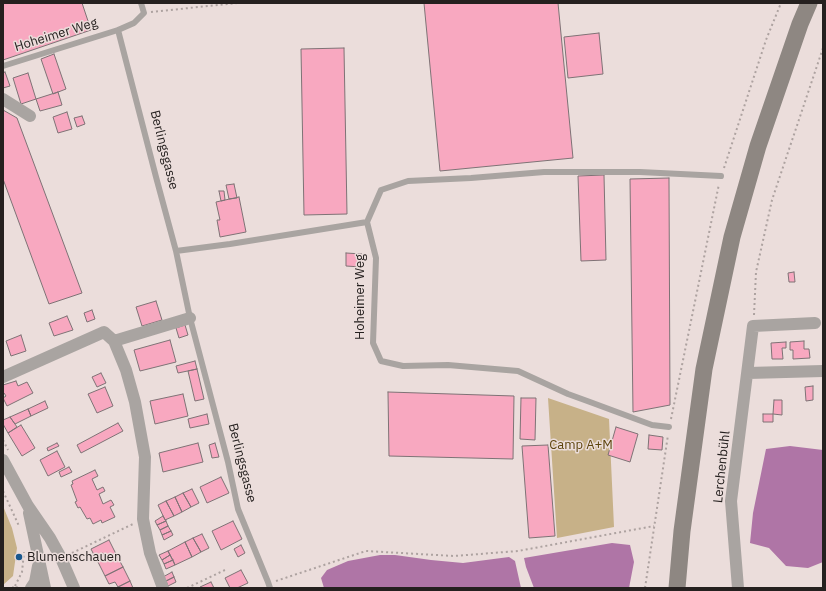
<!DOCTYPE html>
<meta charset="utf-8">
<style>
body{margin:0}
#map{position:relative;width:826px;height:591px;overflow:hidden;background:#ebdddb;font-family:"IBM Plex Sans",sans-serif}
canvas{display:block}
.frame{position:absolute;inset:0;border:4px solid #25201f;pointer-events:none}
</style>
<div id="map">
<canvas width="826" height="591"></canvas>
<div class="frame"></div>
</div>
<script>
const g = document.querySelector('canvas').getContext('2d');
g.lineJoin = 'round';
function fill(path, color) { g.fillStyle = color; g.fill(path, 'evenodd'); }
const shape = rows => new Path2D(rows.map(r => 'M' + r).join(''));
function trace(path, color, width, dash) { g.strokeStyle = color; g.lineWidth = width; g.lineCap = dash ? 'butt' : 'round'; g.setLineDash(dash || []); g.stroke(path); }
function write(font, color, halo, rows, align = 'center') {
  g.font = font + ' "IBM Plex Sans",sans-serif'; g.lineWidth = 3; g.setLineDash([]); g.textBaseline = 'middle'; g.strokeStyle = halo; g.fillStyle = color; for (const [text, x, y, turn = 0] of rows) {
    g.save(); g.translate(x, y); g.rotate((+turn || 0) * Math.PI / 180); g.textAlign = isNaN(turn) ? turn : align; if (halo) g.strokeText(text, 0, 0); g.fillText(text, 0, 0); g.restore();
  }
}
const green = shape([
 [548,398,609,419,614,527,557,538],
 [3,506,12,528,17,548,13,576,3,585]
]);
const water = shape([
 [790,446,823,450,823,562,808,568,786,566,769,548,750,543,753,513,766,449],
 [612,543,630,545,634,562,629,588,534,588,526,567,524,558],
 [380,555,395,555,431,560,463,563,509,557,515,561,521,588,324,588,321,578,327,570,348,561]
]);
const building = shape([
 [3,3,82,3,91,30,3,60,3,3],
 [424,3,558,3,573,158,440,171,424,3],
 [599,33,603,74,568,78,564,37,599,33],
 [344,48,347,214,304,215,301,49,344,48],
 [54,54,66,89,53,94,41,59,54,54],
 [5,72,10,86,3,88,3,73,5,72],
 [28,73,36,99,21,104,13,78,28,73],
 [58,92,62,105,40,111,36,99,58,92],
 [3,110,17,118,82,293,49,304,3,179,3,110],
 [67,112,72,129,58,133,53,117,67,112],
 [82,116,85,124,77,127,74,118,82,116],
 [604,175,606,260,581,261,578,176,604,175],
 [669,178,670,405,633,412,630,179,669,178],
 [234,184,237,198,229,199,226,185,234,184],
 [219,191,224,191,225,200,221,201,219,191],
 [239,197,246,232,220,237,217,220,220,220,216,202,239,197],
 [346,253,362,254,361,267,346,266,346,253],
 [794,272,795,282,789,282,788,273,794,272],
 [156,301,162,320,142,326,136,307,156,301],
 [92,310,95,319,87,322,84,313,92,310],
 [67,316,73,330,54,336,49,323,67,316],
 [185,325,188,335,179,338,176,328,185,325],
 [21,335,26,351,11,356,6,341,21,335],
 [170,340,176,362,140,371,134,350,170,340],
 [804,341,804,349,809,349,810,358,793,359,793,350,790,350,790,342,804,341],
 [786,342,786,348,782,348,783,359,772,359,771,343,786,342],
 [195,361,197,369,178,373,176,366,195,361],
 [197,369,204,399,195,401,188,371,197,369],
 [101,373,106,383,97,387,92,377,101,373],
 [16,381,18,386,27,382,33,393,7,406,3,398,6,396,4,393,3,394,3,385,16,381],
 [813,386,813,400,806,401,805,387,813,386],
 [105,387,113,406,97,413,88,394,105,387],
 [388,392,514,396,513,459,389,456,388,392],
 [183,394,188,416,155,424,150,401,183,394],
 [521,398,536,398,535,440,520,439,521,398],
 [774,400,782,400,782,415,773,414,774,400],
 [45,401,48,408,31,416,28,409,45,401],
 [28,409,31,416,15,424,10,417,28,409],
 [207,414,209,424,190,428,188,419,207,414],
 [763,414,773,414,773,422,763,422,763,414],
 [10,417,17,427,8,433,3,424,3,420,10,417],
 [118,423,123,431,81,453,77,445,118,423],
 [21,425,35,448,22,456,8,433,21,425],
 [616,427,638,434,630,462,608,455,616,427],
 [649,435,663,437,662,450,648,449,649,435],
 [57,443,59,446,48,451,47,448,57,443],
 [198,443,203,462,163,472,159,453,198,443],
 [215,443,219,457,212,458,209,445,215,443],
 [548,445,555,536,529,538,522,446,548,445],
 [57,451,65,467,48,476,40,460,57,451],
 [69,467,72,472,61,477,59,472,69,467],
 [95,470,98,476,92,479,97,490,103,487,105,491,99,494,103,504,111,500,114,505,110,507,115,517,102,523,101,520,93,524,90,518,87,519,80,507,78,508,75,502,77,501,71,485,73,484,72,481,95,470],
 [221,477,229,493,207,503,200,487,221,477],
 [192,489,199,503,191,507,183,493,192,489],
 [183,493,191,507,182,512,175,497,183,493],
 [175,497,182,512,174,516,166,501,175,497],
 [166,501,174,516,165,520,158,505,166,501],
 [163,516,166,521,157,525,155,521,163,516],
 [166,521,168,526,160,530,157,525,166,521],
 [233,521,242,539,221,550,212,531,233,521],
 [168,526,171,531,162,535,160,530,168,526],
 [171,531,173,535,164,540,162,535,171,531],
 [202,534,209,548,201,552,193,538,202,534],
 [193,538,201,552,192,557,185,542,193,538],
 [109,540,116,554,106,559,103,553,95,557,91,549,109,540],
 [185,542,192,557,175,565,168,551,185,542],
 [241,545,245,553,238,557,234,549,241,545],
 [168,551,170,555,162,560,159,555,168,551],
 [116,554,123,567,105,576,98,562,116,554],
 [170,555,173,560,164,564,162,560,170,555],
 [173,560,175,565,166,569,164,564,173,560],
 [123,567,130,581,118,587,115,582,109,584,105,576,123,567],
 [241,570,248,583,237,588,230,588,225,578,241,570],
 [172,572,174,577,166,581,163,577,172,572],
 [174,577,176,582,168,586,166,581,174,577],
 [130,581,133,588,116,588,130,581],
 [211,582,214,588,201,588,200,587,211,582]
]);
const path = shape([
 [151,12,237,3],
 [724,168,766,40,781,3],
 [754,315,756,272,772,200,823,48],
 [671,419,719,184],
 [3,440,8,450],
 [3,491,19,526],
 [72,553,133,524],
 [276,581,366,551,454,556,518,551,654,526],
 [15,586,22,572,24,552],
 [12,588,15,586,18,588],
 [187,588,225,570],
 [645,588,668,435]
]);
const lane = shape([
 [141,3,144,13,134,23,118,30,156,177,176,251,190,318,228,462,238,509,268,582,270,588],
 [3,66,118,30],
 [367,222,381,190,408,181,471,178,544,172,640,172,721,176],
 [176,251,230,244,367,222,376,258,373,343,381,361,403,366,448,365,518,371,568,394,590,402,652,425,669,427]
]);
const street = shape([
 [3,99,30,116],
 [114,341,190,318],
 [748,373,823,371],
 [3,377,104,332,114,341,126,370,135,402,145,457,143,519,150,553,163,588],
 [3,460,28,506,50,538,61,558,74,588],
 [29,513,45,588],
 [31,588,35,582,38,566],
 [738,588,731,501,753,326,815,323]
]);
const secondary = shape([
 [677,588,682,531,704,369,732,237,758,146,800,24,809,3]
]);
const markers = [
 [19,557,4,"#1a588e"]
];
const streetNames = [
 ["Hoheimer Weg",56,35,-17],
 ["Berlingsgasse",164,150,76],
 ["Hoheimer Weg",360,297,-90],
 ["Berlingsgasse",242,463,76],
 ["Lerchenbühl",722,467,-84]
];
const parkNames = [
 ["Camp A+M",581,445]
];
const poiNames = [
 ["Blumenschauen",27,557]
];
fill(green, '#c7b188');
fill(water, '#af75a6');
fill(building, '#f8a8c0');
trace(building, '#7e7275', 1);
trace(path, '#ada2a0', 2, [2, 3]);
trace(lane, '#a9a4a1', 6);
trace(street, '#a9a4a1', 12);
trace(secondary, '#8e8782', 17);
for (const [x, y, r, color] of markers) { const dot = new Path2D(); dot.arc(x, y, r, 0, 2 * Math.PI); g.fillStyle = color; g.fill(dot); trace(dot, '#ebdddb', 1.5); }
write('13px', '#25201f', '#ebdddb', streetNames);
write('13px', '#5d440c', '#ebdddb', parkNames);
write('13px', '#25201f', '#ebdddb', poiNames, 'left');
</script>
